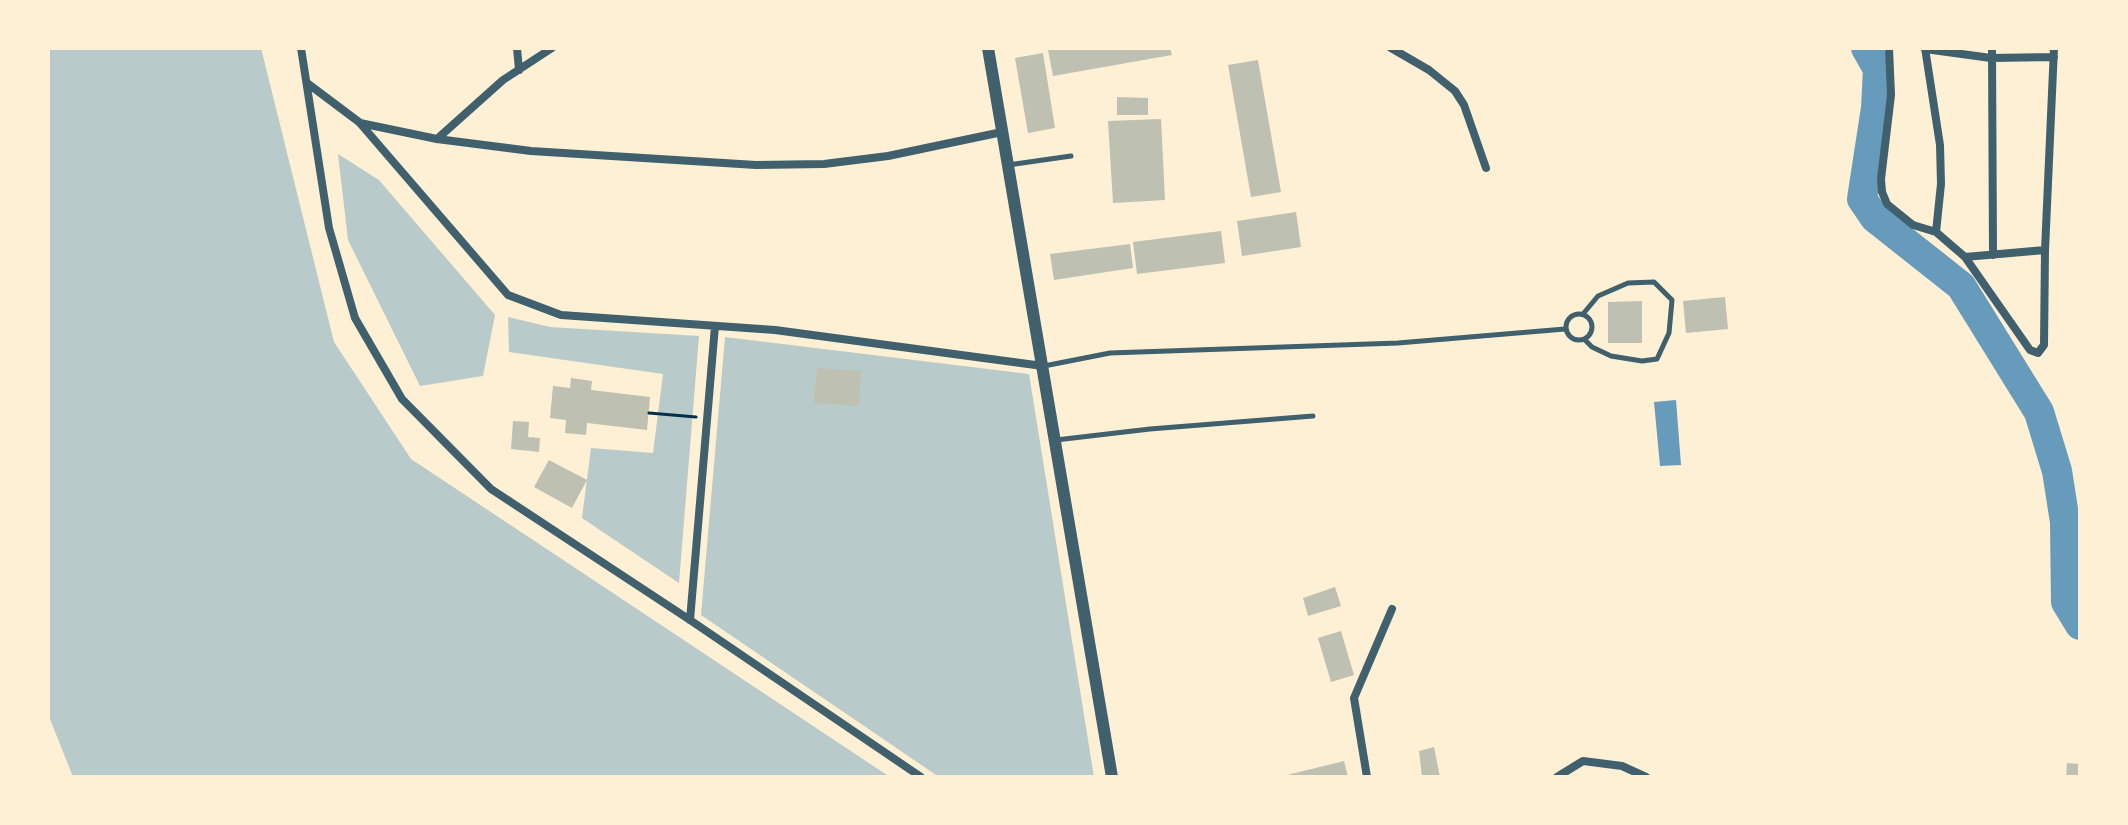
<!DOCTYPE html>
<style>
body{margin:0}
#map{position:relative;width:2128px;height:825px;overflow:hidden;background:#fdf0d5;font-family:"Crimson Pro",serif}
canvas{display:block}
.frame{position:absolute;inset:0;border:50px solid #fdf0d5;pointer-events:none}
</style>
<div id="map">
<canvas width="2128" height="825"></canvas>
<div class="frame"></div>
</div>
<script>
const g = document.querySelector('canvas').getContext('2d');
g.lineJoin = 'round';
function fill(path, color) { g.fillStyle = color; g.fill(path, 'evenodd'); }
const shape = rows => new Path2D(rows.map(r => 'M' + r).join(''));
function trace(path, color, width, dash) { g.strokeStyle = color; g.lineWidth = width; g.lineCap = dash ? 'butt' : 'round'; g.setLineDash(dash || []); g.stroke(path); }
const green = shape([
 [48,48,261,48,334,342,411,459,890,777,73,777,48,714],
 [338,154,379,180,495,315,483,376,420,386,348,240],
 [508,317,550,327,699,336,679,583,582,518,591,448,653,453,663,374,509,352],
 [725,337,1029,374,1094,777,939,777,701,615]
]);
const water = shape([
 [1676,400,1681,465,1660,466,1654,402]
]);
const river = shape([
 [1866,48,1878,69,1876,108,1862,199,1875,218,1961,286,2039,412,2057,471,2065,522,2066,602,2080,625]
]);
const building = shape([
 [1060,48,1170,48,1172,55,1053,76,1048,50],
 [1043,53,1055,128,1028,133,1015,58],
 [1258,60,1281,192,1251,197,1228,65],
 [1117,97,1148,98,1148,115,1117,115],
 [1161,119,1165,200,1113,203,1108,121],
 [1296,212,1301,247,1242,256,1237,221],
 [1221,231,1225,263,1137,274,1133,242],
 [1130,244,1133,268,1054,280,1050,254],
 [1725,297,1728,329,1686,333,1683,301],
 [1642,301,1642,343,1608,343,1608,302],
 [817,368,861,371,859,406,814,403],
 [571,378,592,381,591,390,650,397,647,430,587,423,586,435,565,433,566,420,550,418,553,386,570,388],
 [513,421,529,422,528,437,540,438,539,452,511,449],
 [549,460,587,480,572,508,534,487],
 [1335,587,1341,606,1308,616,1303,598],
 [1341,631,1354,675,1331,682,1318,638],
 [1434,747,1440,777,1422,777,1419,751],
 [1344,761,1348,777,1284,777,1283,776],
 [2067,763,2080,764,2080,777,2066,777]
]);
const path = shape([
 [649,413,696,417]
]);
const service = shape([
 [1008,165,1071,156],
 [1583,314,1598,296,1628,283,1654,282,1672,300,1669,333,1657,359,1642,361,1611,356,1592,347,1585,340],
 '1566 327a13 13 0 1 1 26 0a13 13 0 1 1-26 0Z',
 [1044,366,1110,353,1398,343,1565,329],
 [1056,440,1150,429,1313,416]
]);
const minor = shape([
 [301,48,329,228,355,318,402,399,491,489,690,620,921,777],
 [517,48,519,70],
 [1391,48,1429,70,1455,91,1464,105,1486,168],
 [1889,48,1891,95,1881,179,1882,192,1887,204,1913,225,1936,232,1965,257,2030,350,2038,353,2044,345,2045,250,2054,48],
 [1925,48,1940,145,1941,184,1936,232],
 [1992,48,1993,255],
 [1925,49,1991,58,2054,57],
 [307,83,359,122,508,295,561,315,775,330,1043,366],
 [360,123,437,139,531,151,756,165,824,164,888,156,1002,132],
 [437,139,503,80,552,48],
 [1965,257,2045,250],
 [690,620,715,326],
 [1367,777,1354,698,1392,609],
 [1557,777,1583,761,1622,766,1646,777]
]);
const tertiary = shape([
 [988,48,1112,777]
]);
fill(green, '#b9caca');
fill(water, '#669bbc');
trace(river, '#669bbc', 30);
fill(building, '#bec0b2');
trace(path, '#003049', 3);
trace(service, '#3f606c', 5);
trace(minor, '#3f606c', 8);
trace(tertiary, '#3f606c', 12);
</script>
